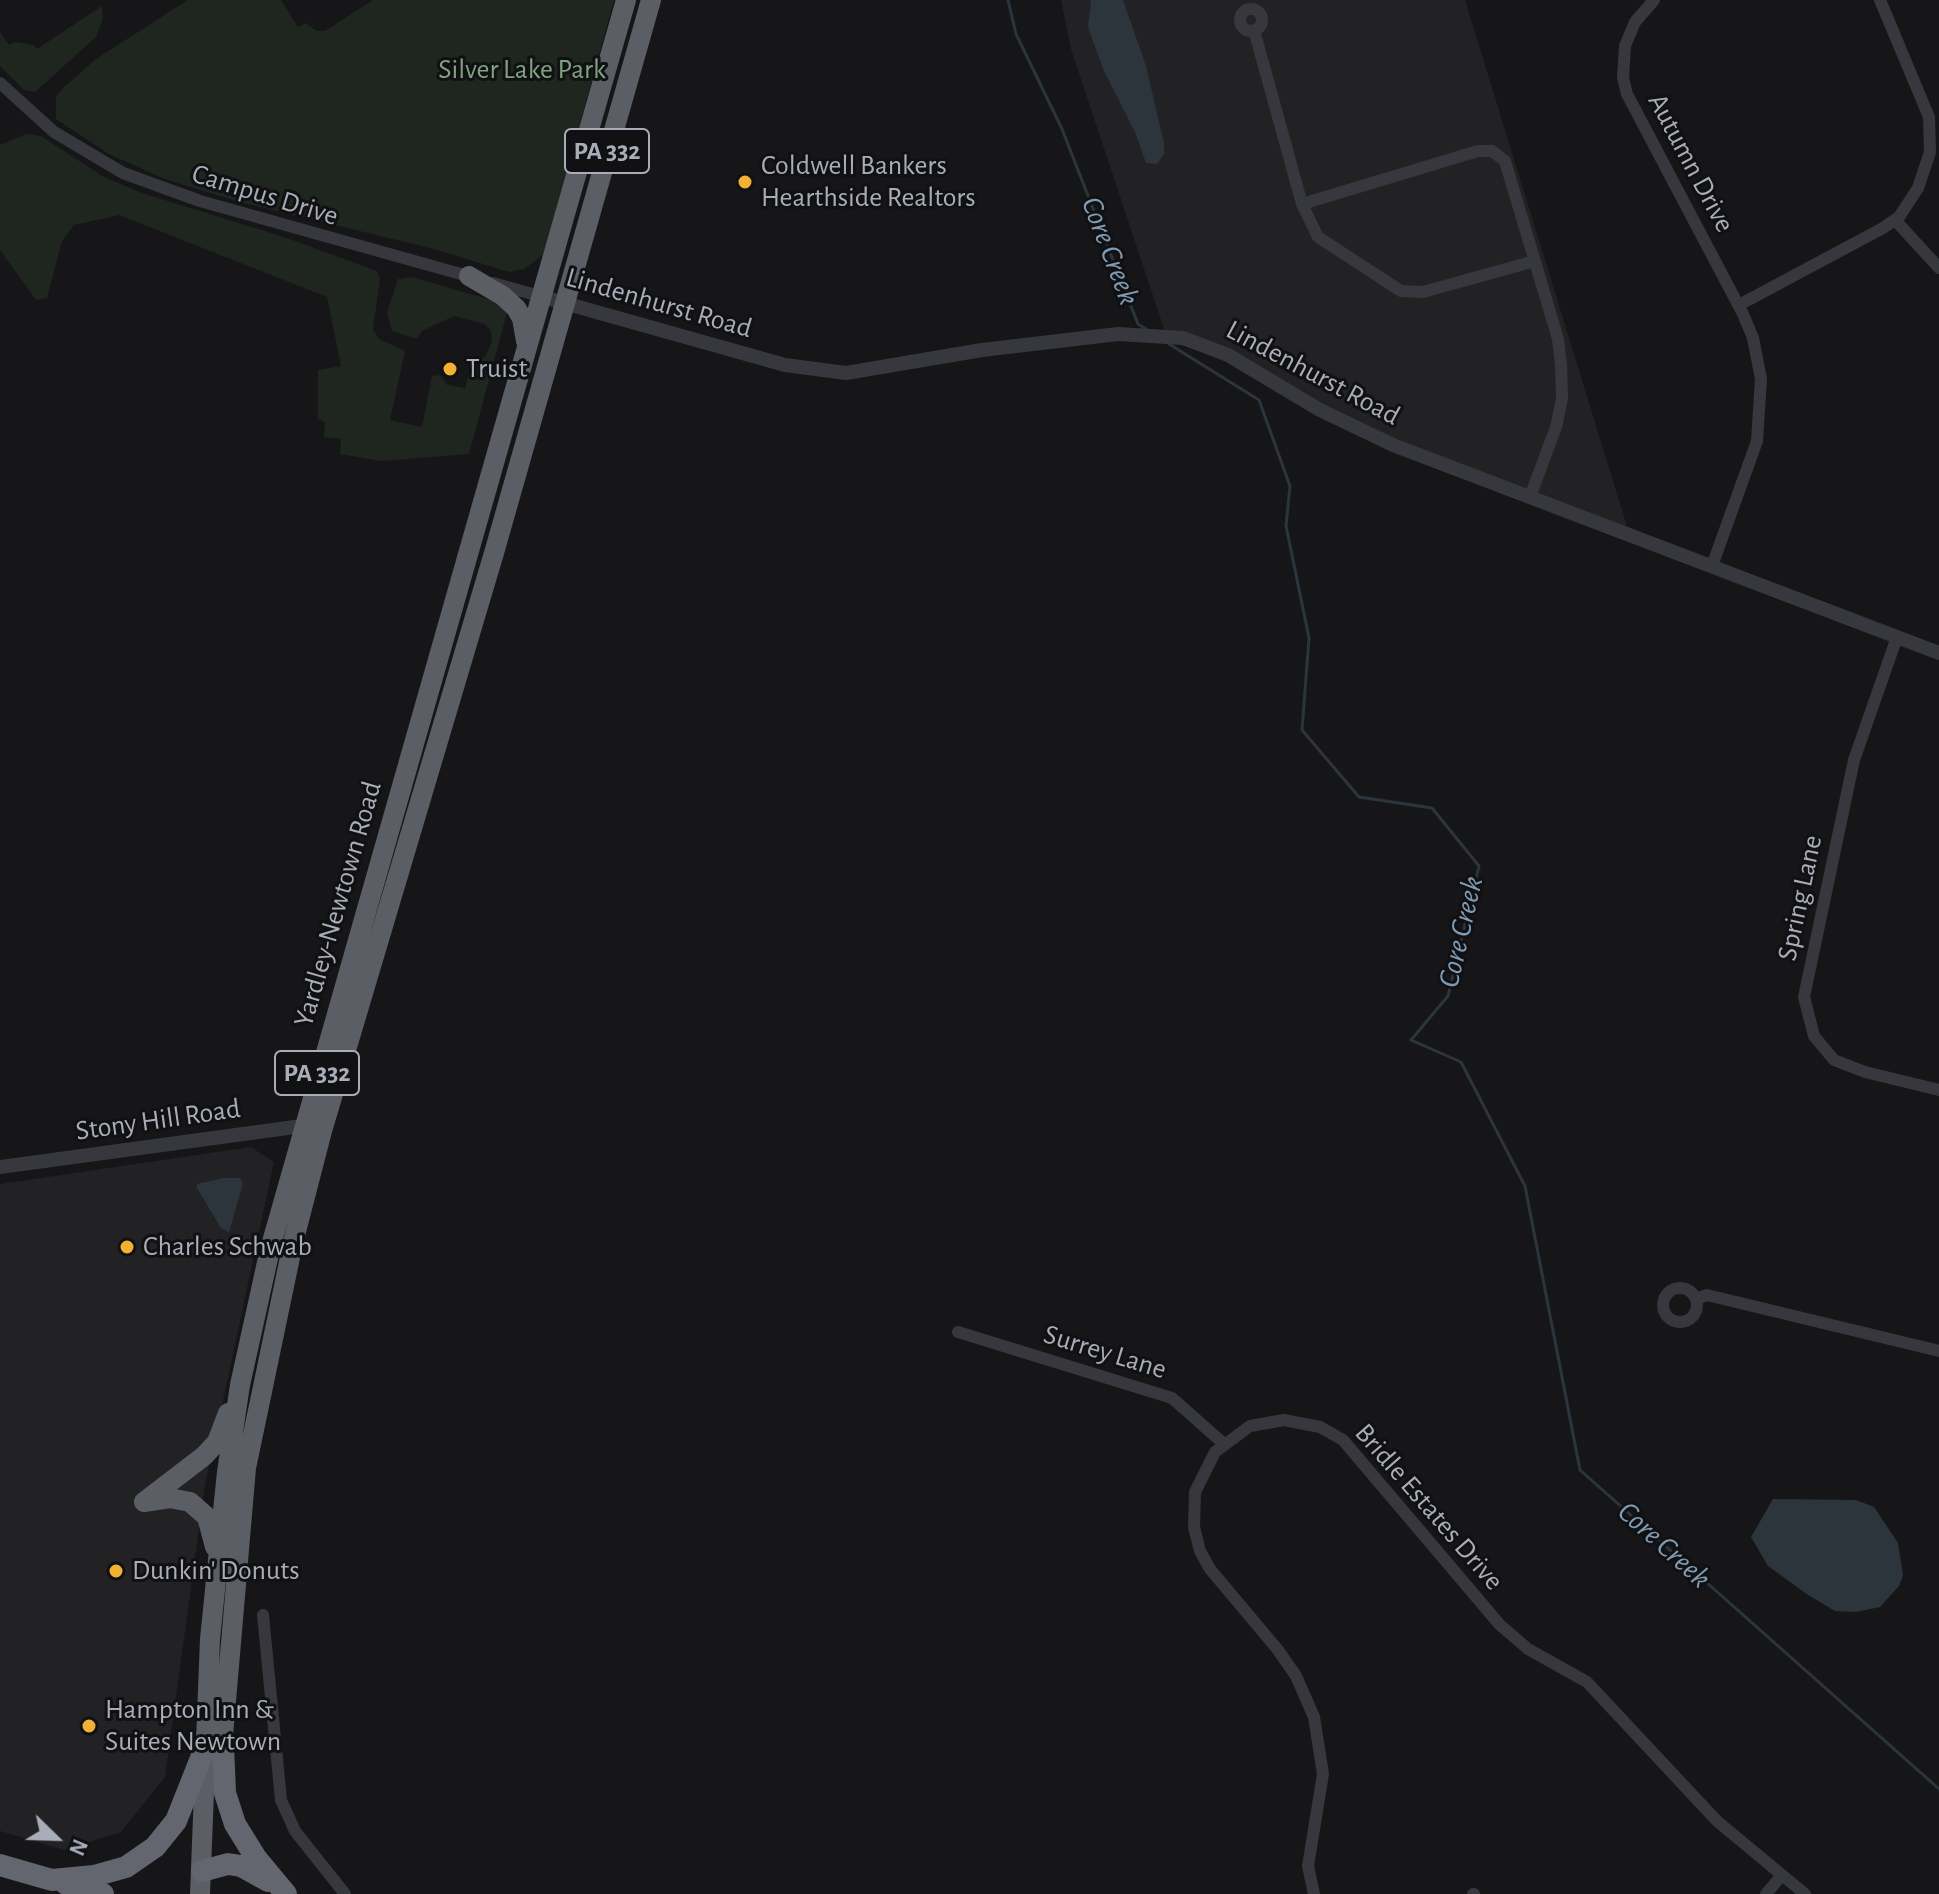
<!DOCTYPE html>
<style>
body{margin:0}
#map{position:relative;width:1939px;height:1894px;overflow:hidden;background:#161618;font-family:"Alegreya Sans",sans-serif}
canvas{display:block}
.north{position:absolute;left:16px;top:1798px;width:80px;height:80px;-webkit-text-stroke:6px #111113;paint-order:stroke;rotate:113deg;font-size:22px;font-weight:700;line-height:32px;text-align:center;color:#a8adb8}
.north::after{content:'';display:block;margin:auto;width:28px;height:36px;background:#a8adb8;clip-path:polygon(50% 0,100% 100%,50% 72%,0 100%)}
</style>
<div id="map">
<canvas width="1939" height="1894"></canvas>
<div class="north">N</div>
</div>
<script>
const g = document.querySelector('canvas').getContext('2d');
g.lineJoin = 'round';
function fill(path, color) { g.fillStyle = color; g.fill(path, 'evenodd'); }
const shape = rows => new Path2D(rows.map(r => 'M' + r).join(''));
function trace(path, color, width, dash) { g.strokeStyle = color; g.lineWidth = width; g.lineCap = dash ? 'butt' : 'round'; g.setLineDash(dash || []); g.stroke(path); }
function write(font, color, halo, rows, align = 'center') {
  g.font = font + ' "Alegreya Sans",sans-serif'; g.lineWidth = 6; g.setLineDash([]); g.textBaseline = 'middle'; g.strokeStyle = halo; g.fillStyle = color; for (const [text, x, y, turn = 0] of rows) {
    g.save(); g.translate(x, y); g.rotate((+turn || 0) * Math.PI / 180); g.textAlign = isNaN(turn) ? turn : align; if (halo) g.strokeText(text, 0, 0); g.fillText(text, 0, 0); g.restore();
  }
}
const built = shape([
 [1061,0,1465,0,1630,536,1393,445,1249,366,1166,335,1071,49],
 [251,1147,274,1162,205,1485,165,1777,121,1832,64,1850,0,1831,0,1184]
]);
const green = shape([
 [188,0,281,0,298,27,305,23,317,31,325,31,373,0,614,0,544,254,524,269,509,272,434,249,236,201,165,179,109,154,56,119,56,96,64,87,96,59],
 [102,6,103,19,96,37,35,92,24,90,0,66,0,32,9,45,15,42,33,45,37,49],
 [26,134,41,136,104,177,142,193,287,238,377,271,380,279,373,329,379,339,405,351,390,420,422,427,432,376,440,375,447,385,465,388,473,360,485,357,492,342,491,331,485,324,454,316,422,331,417,339,392,331,387,312,398,279,412,277,501,303,508,309,469,454,381,461,340,454,341,439,324,437,325,422,318,419,318,370,341,366,327,297,119,215,74,225,62,241,47,298,36,300,0,250,0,145]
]);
const water = shape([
 [1091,0,1123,0,1146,66,1164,143,1164,154,1157,164,1146,163,1135,132,1103,69,1088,27],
 [224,1178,240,1178,243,1183,229,1232,221,1228,197,1188,197,1184],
 [1773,1499,1856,1500,1874,1507,1898,1543,1903,1575,1899,1586,1880,1607,1856,1612,1835,1611,1808,1595,1768,1566,1751,1537]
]);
const stream = shape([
 [1008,0,1016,34,1062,129,1138,324,1146,329],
 [1169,344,1259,400,1290,486,1286,526,1309,638,1302,730,1359,797,1432,808,1479,866,1448,996,1411,1040,1461,1062,1525,1186,1580,1470,1939,1789]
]);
const minor = shape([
 [1654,0,1635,22,1625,46,1623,78,1627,94,1743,314,1753,338,1761,379,1757,441,1712,566],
 '1240 20a11 11 0 1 1 22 0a11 11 0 1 1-22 0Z',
 [1254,30,1302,204,1318,237,1401,291,1423,292,1535,261],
 [0,83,54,132,123,173,200,201,475,278],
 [1302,204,1478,151,1492,151,1505,161,1558,339,1561,365,1562,399,1556,427,1530,497],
 [1895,220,1939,268],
 [493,283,543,297],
 [1739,305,1883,228,1899,217,1918,188,1930,152,1929,117,1880,0],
 [1897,637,1854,760,1804,997,1814,1036,1834,1060,1865,1072,1939,1090],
 '1663 1305a17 17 0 1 1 34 0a17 17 0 1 1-34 0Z',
 [1696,1299,1707,1295,1939,1351],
 [958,1332,1172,1398,1224,1444],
 [263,1615,281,1800,295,1831,345,1894],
 [1314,1894,1308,1866,1323,1774,1314,1717,1296,1676,1278,1650,1210,1569,1200,1551,1194,1527,1195,1492,1215,1452,1250,1426,1284,1420,1320,1427,1343,1440,1500,1625,1528,1649,1587,1682,1717,1821,1805,1894],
 [1473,1894,1474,1894],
 [1766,1894,1782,1875]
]);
const tertiary = shape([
 [543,297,785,365,846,373,982,350,1118,334,1183,338,1228,355,1320,410,1393,445,1939,653],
 [0,1167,302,1126,310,1128]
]);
const trunk = shape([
 [469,276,503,296,516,308,522,318,526,341],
 [144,1502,204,1456,217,1442,228,1413],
 [144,1502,170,1498,190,1502,207,1517,215,1547],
 [221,1759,246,1468,293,1243,322,1131,494,553,651,0],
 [200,1894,210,1639,227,1472,240,1385,270,1249,626,0]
]);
const motorway = shape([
 [223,1746,225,1793,235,1824,256,1858,286,1894],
 [0,1865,52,1880,94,1876,126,1867,155,1847,176,1821,205,1748],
 [202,1871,228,1864,241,1866,268,1881],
 [66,1884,103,1894]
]);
const markers = [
 [745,182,8,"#f2b134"],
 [450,369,8,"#f2b134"],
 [127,1247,8,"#f2b134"],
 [116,1571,8,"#f2b134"],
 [89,1726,8,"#f2b134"]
];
const shields = [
 [607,151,84],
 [317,1073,84]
];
const shieldNames = [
 ["PA 332",607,151],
 ["PA 332",317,1073]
];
const parkNames = [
 ["Silver Lake Park",522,70]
];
const streetNames = [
 ["Autumn Drive",1691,163,62],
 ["Campus Drive",265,195,17],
 ["Lindenhurst Road",659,303,16],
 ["Lindenhurst Road",1313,373,28],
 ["Spring Lane",1800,898,-78],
 ["Yardley-Newtown Road",338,904,-74],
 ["Stony Hill Road",158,1120,-8],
 ["Surrey Lane",1105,1352,17],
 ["Bridle Estates Drive",1429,1507,49]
];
const poiNames = [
 ["Coldwell Bankers",761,166],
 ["Hearthside Realtors",761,198],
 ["Truist",466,369],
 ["Charles Schwab",143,1247],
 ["Dunkin' Donuts",132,1571],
 ["Hampton Inn &",105,1710],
 ["Suites Newtown",105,1742]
];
const waterNames = [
 ["Core Creek",1110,251,69],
 ["Core Creek",1461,932,-77],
 ["Core Creek",1664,1545,42]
];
fill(built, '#222225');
fill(green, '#1e261f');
fill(water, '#2c353c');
trace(stream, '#2c353c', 3);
trace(minor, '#37383d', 12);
trace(tertiary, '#37383d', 14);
trace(trunk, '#5b5e65', 20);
trace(motorway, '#63666e', 22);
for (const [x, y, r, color] of markers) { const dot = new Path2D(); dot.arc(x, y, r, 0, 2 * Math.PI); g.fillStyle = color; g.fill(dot); trace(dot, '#111113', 3); }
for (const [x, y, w] of shields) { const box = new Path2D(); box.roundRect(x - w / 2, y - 22, w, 44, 6); g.fillStyle = '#111113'; g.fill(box); trace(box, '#a8adb8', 2); }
write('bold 26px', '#a8adb8', null, shieldNames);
write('28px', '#7fa381', '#111113', parkNames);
write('28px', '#a8adb8', '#111113', streetNames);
write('28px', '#a8adb8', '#111113', poiNames, 'left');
write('italic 30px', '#7f9bb3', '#111113', waterNames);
</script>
